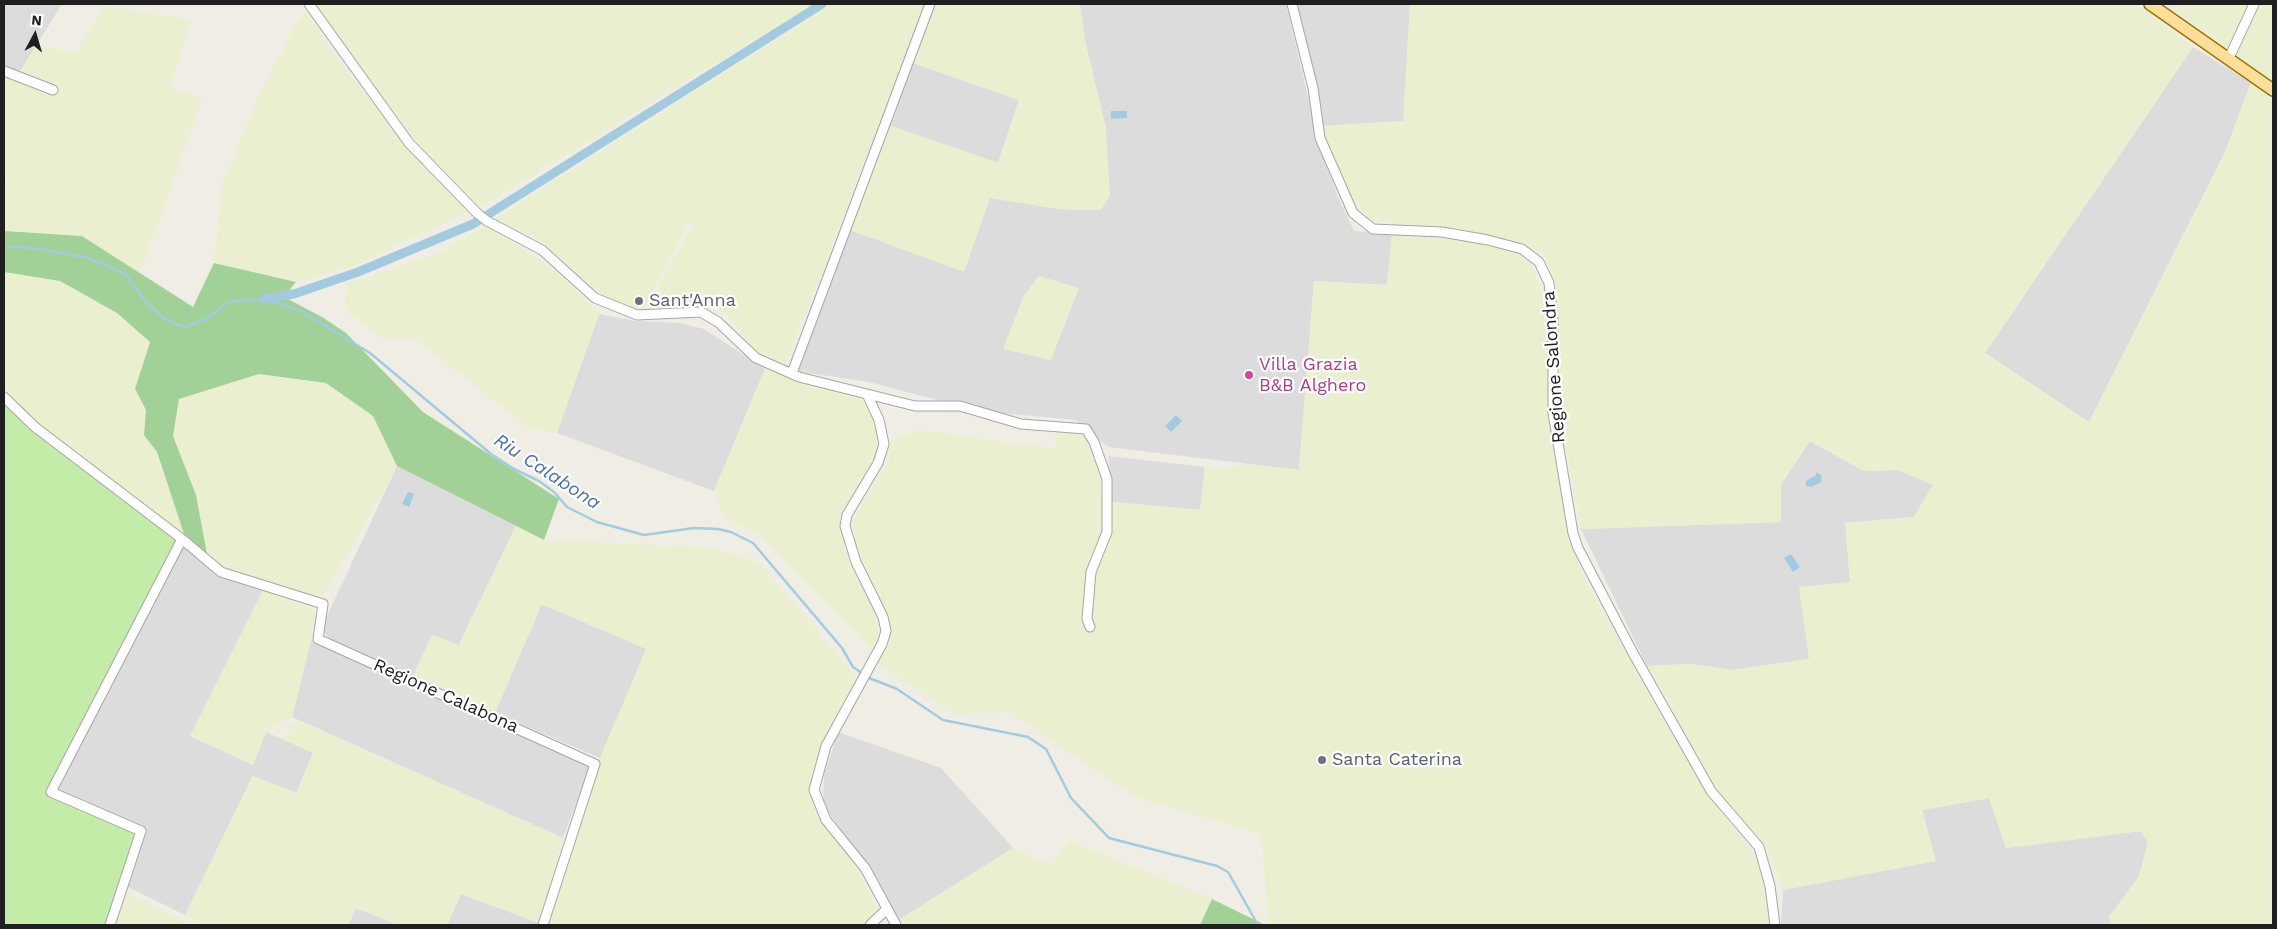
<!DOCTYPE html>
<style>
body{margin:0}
#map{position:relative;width:2277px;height:929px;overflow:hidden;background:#f0ede4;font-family:"Work Sans",sans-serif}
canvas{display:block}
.frame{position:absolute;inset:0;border:5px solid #1f1f1f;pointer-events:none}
.north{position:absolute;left:10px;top:10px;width:50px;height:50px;-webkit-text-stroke:4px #fff;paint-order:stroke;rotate:6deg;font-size:14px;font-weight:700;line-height:20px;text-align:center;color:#1f1f1f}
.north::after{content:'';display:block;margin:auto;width:18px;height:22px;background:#1f1f1f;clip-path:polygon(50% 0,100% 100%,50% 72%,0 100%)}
</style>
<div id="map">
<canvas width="2277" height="929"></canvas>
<div class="frame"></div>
<div class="north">N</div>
</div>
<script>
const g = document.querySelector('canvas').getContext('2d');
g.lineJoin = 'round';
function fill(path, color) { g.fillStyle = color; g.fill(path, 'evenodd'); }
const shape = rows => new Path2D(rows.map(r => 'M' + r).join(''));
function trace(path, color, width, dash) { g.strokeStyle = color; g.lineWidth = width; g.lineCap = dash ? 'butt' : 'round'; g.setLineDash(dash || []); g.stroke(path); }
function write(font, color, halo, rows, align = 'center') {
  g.font = font + ' "Work Sans",sans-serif'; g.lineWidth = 4.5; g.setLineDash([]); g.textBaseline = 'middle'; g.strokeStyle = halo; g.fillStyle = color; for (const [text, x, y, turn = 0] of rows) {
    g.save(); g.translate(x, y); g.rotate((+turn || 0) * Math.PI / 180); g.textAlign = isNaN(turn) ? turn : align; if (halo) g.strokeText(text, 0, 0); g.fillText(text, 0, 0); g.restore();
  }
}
const residential = shape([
 [4,4,62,4,19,73,4,67],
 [1080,4,1286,4,1320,149,1340,202,1354,231,1392,234,1387,285,1314,281,1299,470,1108,447,1076,420,979,411,869,382,796,371,850,230,963,271,990,198,1060,209,1101,210],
 [1295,4,1410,4,1404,121,1321,126],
 [2193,47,2251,83,2225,152,2089,422,1985,353],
 [913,63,1019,100,998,163,891,126],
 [599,314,635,321,680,323,704,329,765,369,714,491,557,433],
 [1810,441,1864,471,1898,470,1933,485,1914,517,1846,523,1850,582,1809,659,1733,670,1690,664,1647,666,1581,529,1781,522,1781,485],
 [1108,456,1205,467,1201,510,1112,502],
 [397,466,516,526,458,646,432,635,413,676,332,641,321,629],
 [183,543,213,572,263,590,190,736,252,764,266,732,313,753,296,793,252,777,185,915,126,886,146,830,55,790],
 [541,604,647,649,600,758,495,713],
 [311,640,591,764,563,838,292,717],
 [838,732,941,768,1013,848,897,921,878,880,823,805,824,775],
 [1990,798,2006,848,2141,831,2148,843,2139,876,2109,917,2111,925,1781,925,1783,890,1935,861,1922,810],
 [461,894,539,923,538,925,447,925],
 [356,908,398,925,348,925]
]);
const farmland = shape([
 [313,4,813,4,481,207,424,150,339,42],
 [832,4,926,4,784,367,755,351,728,315,712,307,691,306,651,313,646,310,694,222,690,221,643,309,616,307,539,239,493,220],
 [933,4,1080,4,1085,40,1106,128,1110,196,1101,210,1060,209,990,198,964,272,850,230,891,126,998,163,1019,100,913,63],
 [1410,4,2135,4,2193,47,1985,353,2089,422,2225,152,2251,83,2273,98,2273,925,2111,925,2109,917,2139,876,2148,843,2141,831,2006,848,1989,798,1922,810,1936,861,1783,890,1765,843,1723,798,1696,760,1661,688,1647,666,1690,664,1733,670,1809,659,1799,587,1850,582,1845,523,1914,517,1933,485,1898,470,1864,471,1810,441,1781,484,1781,522,1581,529,1573,480,1561,421,1558,300,1546,254,1457,228,1371,221,1350,196,1321,126,1403,121],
 [2166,4,2250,4,2227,48],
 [2258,4,2273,4,2273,81,2235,53],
 [106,6,192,21,170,85,202,100,140,273,82,236,4,231,4,188,8,177,4,174,4,67,19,73,37,45,75,53],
 [306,12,340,63,447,192,469,211,352,267,296,282,214,263,222,185,256,102,297,22],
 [485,226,529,252,562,276,599,314,557,433,529,428,417,340,381,337,345,309,346,284,437,254],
 [1392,234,1479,243,1519,254,1532,266,1543,297,1550,409,1567,531,1583,577,1705,790,1758,861,1768,903,1770,925,1269,925,1261,834,1135,797,1010,712,953,714,877,663,889,643,892,627,856,544,853,521,861,505,889,461,890,441,917,430,1056,449,1057,429,1082,432,1095,453,1101,496,1112,502,1200,510,1205,467,1237,467,1248,464,1299,470,1314,281,1387,285],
 [4,272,60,281,117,313,150,342,135,389,146,410,144,435,154,448,184,534,174,531,32,422,4,390],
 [1039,276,1079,288,1051,360,1003,349,1024,295],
 [765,369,857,396,874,416,877,443,865,476,840,515,844,549,875,614,878,636,871,649,760,536,725,517,714,491],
 [259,374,326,383,373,416,397,466,323,597,315,597,224,567,207,554,196,495,173,436,179,399],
 [516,526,544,540,710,548,760,563,856,677,839,709,810,780,818,814,852,860,878,912,865,925,547,925,600,758,646,649,542,604,495,713,413,676,432,635,459,645],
 [263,590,315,611,311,640,292,717,266,732,253,765,190,736],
 [299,721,563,838,539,923,461,894,447,925,398,925,356,908,348,925,205,925,185,915,253,776,297,793,313,753,282,739,292,730,289,728],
 [1070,841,1212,899,1200,925,903,925,900,919,1013,848,1050,865],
 [124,891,192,925,111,925]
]);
const grass = shape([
 [4,400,178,540,50,791,139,832,108,925,4,925]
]);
const forest = shape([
 [4,231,82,236,193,307,214,263,296,282,284,297,322,317,346,333,423,412,559,499,544,540,397,466,373,416,326,383,259,374,179,399,173,436,196,495,207,554,184,534,157,452,144,435,146,410,135,389,150,342,117,313,60,281,4,272],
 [1212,899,1265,925,1200,925]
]);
const water = shape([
 [1111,111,1127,111,1127,118,1111,119],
 [1176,415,1182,421,1171,432,1165,426],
 [1817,472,1822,476,1821,482,1811,487,1806,486,1806,481,1815,476],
 [408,492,414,494,409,507,402,504],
 [1791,554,1800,567,1793,572,1784,558]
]);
const stream = shape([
 [4,246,41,249,88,258,126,274,145,301,166,320,185,327,206,319,228,302,247,300,264,299,301,311,370,353,491,454,514,469,539,481,554,492,567,507,597,522,644,535,694,528,718,529,731,532,753,543,842,648,853,667,869,678,897,689,943,720,1028,737,1046,749,1071,798,1109,838,1217,866,1228,872,1258,925]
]);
const canal = shape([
 [264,299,294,294,358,272,473,224,822,4]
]);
const minor = shape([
 [309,4,409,143,477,213,487,221,542,250,595,298,637,315,701,312,718,322,756,358,799,377,867,394,879,420,884,444,878,463,847,515,845,526,856,562,883,617,886,631,882,644,826,746,814,790,826,820,865,868,896,925],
 [1292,4,1313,88,1320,138,1353,213,1373,229,1442,232,1488,240,1522,249,1539,262,1549,283,1553,320,1553,413,1573,533,1578,548,1633,653,1711,791,1759,847,1770,886,1775,925],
 [2229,58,2254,4],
 [4,71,53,90],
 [792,373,930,4],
 [867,394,915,406,960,406,1021,424,1086,429,1094,442,1107,479,1107,532,1091,572,1087,619,1090,627],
 [4,397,35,427,182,539,51,792,141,831,110,925],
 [182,539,221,572,323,604,318,639,595,764,543,925],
 [870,925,887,909]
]);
const major = shape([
 [2150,4,2273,90]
]);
const markers = [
 [639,301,5,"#6b7280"],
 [1249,375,5,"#d1479c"],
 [1322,760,5,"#6b7280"]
];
const worshipNames = [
 ["Sant'Anna",649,301],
 ["Santa Caterina",1332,760]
];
const hotelNames = [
 ["Villa Grazia",1259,365],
 ["B&B Alghero",1259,386]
];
const streetNames = [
 ["Regione Salondra",1554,367,-94],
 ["Regione Calabona",446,696,24]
];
const waterNames = [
 ["Riu Calabona",547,472,33]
];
fill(residential, '#dddcdc');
fill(farmland, '#eaf0cf');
fill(grass, '#c2eca8');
fill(forest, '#a2d197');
fill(water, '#a3cbe0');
trace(stream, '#a3cbe0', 2.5);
trace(canal, '#a3cbe0', 9);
trace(minor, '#a6a6a6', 11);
trace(major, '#970', 14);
trace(minor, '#fff', 9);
trace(major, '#ffde9a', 11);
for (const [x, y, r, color] of markers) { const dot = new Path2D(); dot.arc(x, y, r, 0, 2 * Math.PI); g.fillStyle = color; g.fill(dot); trace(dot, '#fff', 2); }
write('18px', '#5b616d', '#fff', worshipNames, 'left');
write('18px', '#b23c85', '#fff', hotelNames, 'left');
write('18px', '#1f1f1f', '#fff', streetNames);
write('italic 19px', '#4671b3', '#fff', waterNames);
</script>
